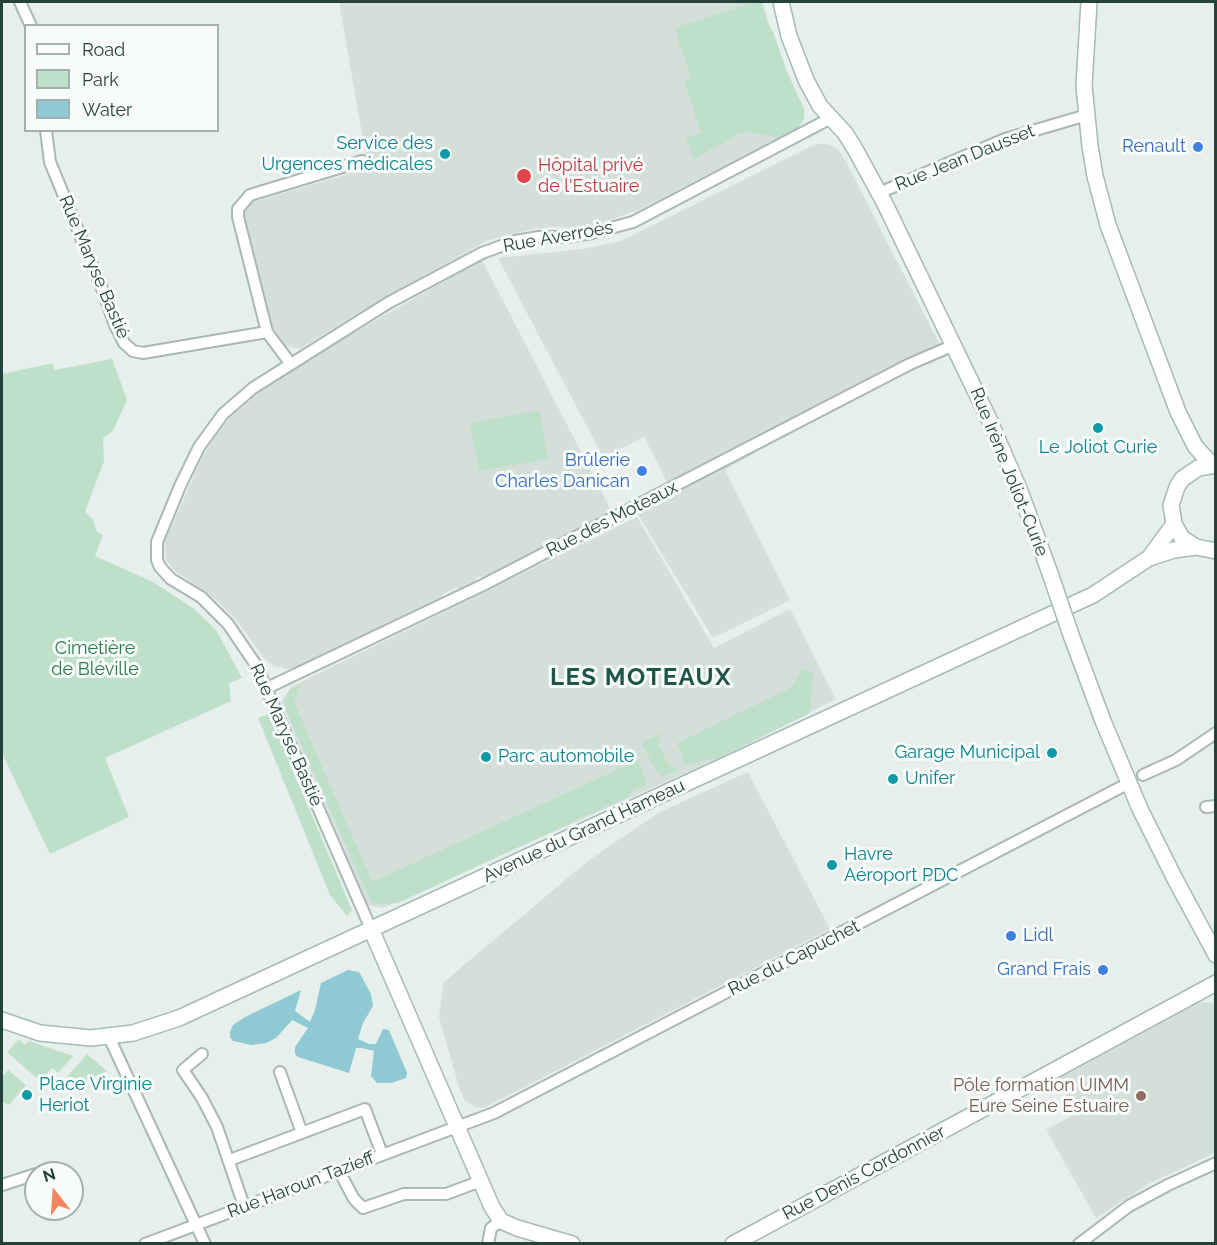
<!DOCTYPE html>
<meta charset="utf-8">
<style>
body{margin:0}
#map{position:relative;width:1217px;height:1245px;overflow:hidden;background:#e6efeb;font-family:Raleway,sans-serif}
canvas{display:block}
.frame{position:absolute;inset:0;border:3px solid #24423a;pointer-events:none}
.legend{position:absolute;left:24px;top:24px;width:195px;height:108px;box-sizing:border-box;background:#f7fbf9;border:2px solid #a3b1ad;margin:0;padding:8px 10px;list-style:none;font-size:18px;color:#24423a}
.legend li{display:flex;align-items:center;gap:12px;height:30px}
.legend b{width:30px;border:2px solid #a3b1ad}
.north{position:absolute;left:24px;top:1161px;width:60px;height:60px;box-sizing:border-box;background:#f7fbf9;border:2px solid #a3b1ad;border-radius:50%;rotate:343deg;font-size:16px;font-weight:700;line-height:24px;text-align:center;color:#24423a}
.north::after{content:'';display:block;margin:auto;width:21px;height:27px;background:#f4845f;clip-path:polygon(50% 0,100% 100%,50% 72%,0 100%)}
</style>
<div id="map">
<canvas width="1217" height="1245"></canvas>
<div class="frame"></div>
<ul class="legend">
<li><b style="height:8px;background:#fff"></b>Road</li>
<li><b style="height:16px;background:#bfe0c8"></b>Park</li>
<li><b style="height:16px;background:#8ec9d4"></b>Water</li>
</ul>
<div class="north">N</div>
</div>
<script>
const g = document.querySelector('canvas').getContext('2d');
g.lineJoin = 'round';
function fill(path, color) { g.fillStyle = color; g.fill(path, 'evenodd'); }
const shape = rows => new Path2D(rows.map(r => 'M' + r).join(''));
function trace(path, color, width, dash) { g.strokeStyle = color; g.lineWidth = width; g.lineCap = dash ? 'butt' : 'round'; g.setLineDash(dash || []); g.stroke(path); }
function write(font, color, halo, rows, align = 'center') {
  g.font = font + ' Raleway,sans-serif'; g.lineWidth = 6; g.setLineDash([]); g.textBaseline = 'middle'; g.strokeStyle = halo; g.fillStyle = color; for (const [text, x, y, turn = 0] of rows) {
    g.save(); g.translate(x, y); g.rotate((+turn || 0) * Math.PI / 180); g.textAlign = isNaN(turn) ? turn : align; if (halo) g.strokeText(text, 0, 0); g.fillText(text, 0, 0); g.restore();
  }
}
const built = shape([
 [339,2,762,2,768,23,773,32,787,72,804,109,804,119,797,129,639,210,585,228,552,227,532,229,486,241,359,312,300,349,286,346,272,326,243,214,250,203,368,168],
 [816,144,827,144,838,149,845,160,941,347,725,470,790,600,713,638,630,501,667,482,644,437,603,457,498,258,583,249,621,241],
 [482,260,612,512,486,579,481,576,476,578,474,584,461,591,457,587,441,595,442,600,300,667,287,669,274,666,263,657,240,625,219,602,175,571,166,560,165,541,203,456,216,435,231,417,262,390,313,356],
 [637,517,714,648,790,609,836,699,719,758,383,908,368,905,281,702,291,687],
 [748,772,830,929,484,1108,475,1107,465,1101,459,1087,439,1017,443,983,589,860,660,812],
 [1199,1002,1215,1003,1215,1153,1152,1182,1096,1218,1046,1130,1076,1113,1057,1078,1191,1004]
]);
const green = shape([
 [755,2,762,2,768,23,773,32,787,72,804,109,804,119,797,129,779,138,748,132,739,133,694,160,686,138,701,133,684,81,691,78,674,28],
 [112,359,127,400,113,431,103,438,104,461,85,512,93,520,97,532,103,535,95,556,153,582,193,608,216,630,242,678,229,683,231,701,105,758,129,817,50,854,2,753,2,374,53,363,54,370],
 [539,410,548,459,479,471,470,423],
 [802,668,813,673,810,713,719,758,704,760,686,766,677,743,792,687],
 [301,684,294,702,372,882,638,760,647,784,633,790,627,797,398,903,372,904,284,706,290,690],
 [269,714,352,910,347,916,330,895,258,718],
 [659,734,661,736,658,743,668,764,677,771,663,777,657,772,641,743],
 [19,1039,25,1045,29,1041,73,1056,58,1073,52,1068,40,1081,7,1052],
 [87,1054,107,1071,55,1094,53,1093],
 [8,1070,26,1085,9,1105,2,1102,2,1077]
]);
const water = shape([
 [348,970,359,972,371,994,373,1006,363,1023,358,1039,369,1044,376,1044,383,1029,389,1030,407,1073,406,1078,391,1083,377,1083,371,1076,374,1051,362,1048,356,1048,349,1073,298,1057,295,1054,295,1047,308,1028,292,1020,276,1038,266,1043,252,1045,233,1041,230,1037,230,1032,233,1025,245,1017,301,990,295,1011,310,1022,315,1010,321,983]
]);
const street = shape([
 [20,2,31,26],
 [46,130,50,162,101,286,115,325,124,343,133,351,143,353,267,332],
 [879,193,1005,139,1087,115],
 [290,363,267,332,238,217,238,209,250,195,362,161],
 [267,688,483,585,910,364,954,345],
 [1143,775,1176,760,1216,733],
 [1206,807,1216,806],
 [371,929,256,665,228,624,201,597,171,579,160,567,157,560,157,542,180,486,199,447,223,414,253,388,388,303,482,253,515,241,539,237,566,237,592,233,633,222,831,118],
 [109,1037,205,1244],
 [202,1054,183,1070,202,1098,217,1127,244,1206],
 [280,1072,302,1133],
 [230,1160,365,1109,382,1154],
 [339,1171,354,1199,363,1208,404,1194,446,1194,481,1181],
 [2,1185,36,1174],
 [145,1244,494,1113,1129,783],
 [488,1244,491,1228,501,1221],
 [1079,1244,1129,1206,1168,1185,1216,1163]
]);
const secondary = shape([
 [781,2,789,36,806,80,820,106,845,133,855,149,885,204,988,417,1020,491,1051,576],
 [1089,2,1084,86,1090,146,1095,176,1108,225,1178,412,1195,446,1212,465],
 [1216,465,1198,468,1182,479,1177,487,1171,505,1174,524,1182,538,1196,547,1216,551],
 [1149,558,1174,524],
 [1071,635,1103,721,1140,809,1176,881,1216,955],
 [371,929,492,1207,501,1221,517,1228,572,1244],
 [2,1020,40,1033,91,1038,133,1033,179,1018,1093,595,1149,558,1174,550,1196,547],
 [733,1244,1216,983]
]);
const secondaryBridge = shape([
 [1051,576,1071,635]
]);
const markers = [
 [1198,147,6,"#3f7fe0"],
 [445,154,6,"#0f9aa8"],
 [524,176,8,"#e0444e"],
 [1098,428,6,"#0f9aa8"],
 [642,471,6,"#3f7fe0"],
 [1052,753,6,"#0f9aa8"],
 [486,757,6,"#0f9aa8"],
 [893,779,6,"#0f9aa8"],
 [832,865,6,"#0f9aa8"],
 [1011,936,6,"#3f7fe0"],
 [1103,970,6,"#3f7fe0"],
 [27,1095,6,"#0f9aa8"],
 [1141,1096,6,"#8d6e63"]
];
const cultureNames = [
 ["Service des",433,144,"right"],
 ["Urgences médicales",433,165,"right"],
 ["Le Joliot Curie",1098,448,"center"],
 ["Garage Municipal",1040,753,"right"],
 ["Parc automobile",498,757],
 ["Unifer",905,779],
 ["Havre",844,855],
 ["Aéroport PDC",844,876],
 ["Place Virginie",39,1085],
 ["Heriot",39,1106]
];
const shopNames = [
 ["Renault",1186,147],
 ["Brûlerie",630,461],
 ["Charles Danican",630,482],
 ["Lidl",1023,936,"left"],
 ["Grand Frais",1091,970]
];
const streetNames = [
 ["Rue Jean Dausset",965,158,-22],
 ["Rue Averroès",558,237,-10],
 ["Rue Maryse Bastié",94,267,67],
 ["Rue Irène Joliot-Curie",1009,472,68],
 ["Rue des Moteaux",612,519,-27],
 ["Rue Maryse Bastié",286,735,66],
 ["Avenue du Grand Hameau",584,831,-25],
 ["Rue du Capuchet",794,958,-27],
 ["Rue Denis Cordonnier",864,1173,-28],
 ["Rue Haroun Tazieff",301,1185,-21]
];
const healthNames = [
 ["Hôpital privé",538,166],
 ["de l'Estuaire",538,187]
];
const parkNames = [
 ["Cimetière",95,649],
 ["de Bléville",95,670]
];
const educationNames = [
 ["Pôle formation UIMM",1129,1086],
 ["Eure Seine Estuaire",1129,1107]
];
const districtNames = [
 ["LES MOTEAUX",641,678]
];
fill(built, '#d4dfda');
fill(green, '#bfe0c8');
fill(water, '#8ec9d4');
trace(street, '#a8b8b2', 14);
trace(secondary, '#a4bbb3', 18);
trace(street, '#fff', 10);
trace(secondary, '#fff', 15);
trace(secondaryBridge, '#a4bbb3', 18, []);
trace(secondaryBridge, '#fff', 15);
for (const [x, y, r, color] of markers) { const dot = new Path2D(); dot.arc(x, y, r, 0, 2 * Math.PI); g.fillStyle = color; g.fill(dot); trace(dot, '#f7fbf9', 2); }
write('18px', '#0d838f', '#f7fbf9', cultureNames, 'left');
write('18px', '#366cbe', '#f7fbf9', shopNames, 'right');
write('18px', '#24423a', '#f7fbf9', streetNames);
write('18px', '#be3a42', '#f7fbf9', healthNames, 'left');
write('18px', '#2d7a4b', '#f7fbf9', parkNames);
write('18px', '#785e54', '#f7fbf9', educationNames, 'right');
g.letterSpacing = '1.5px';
write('bold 24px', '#1f5548', '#f7fbf9', districtNames);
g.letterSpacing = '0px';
</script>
